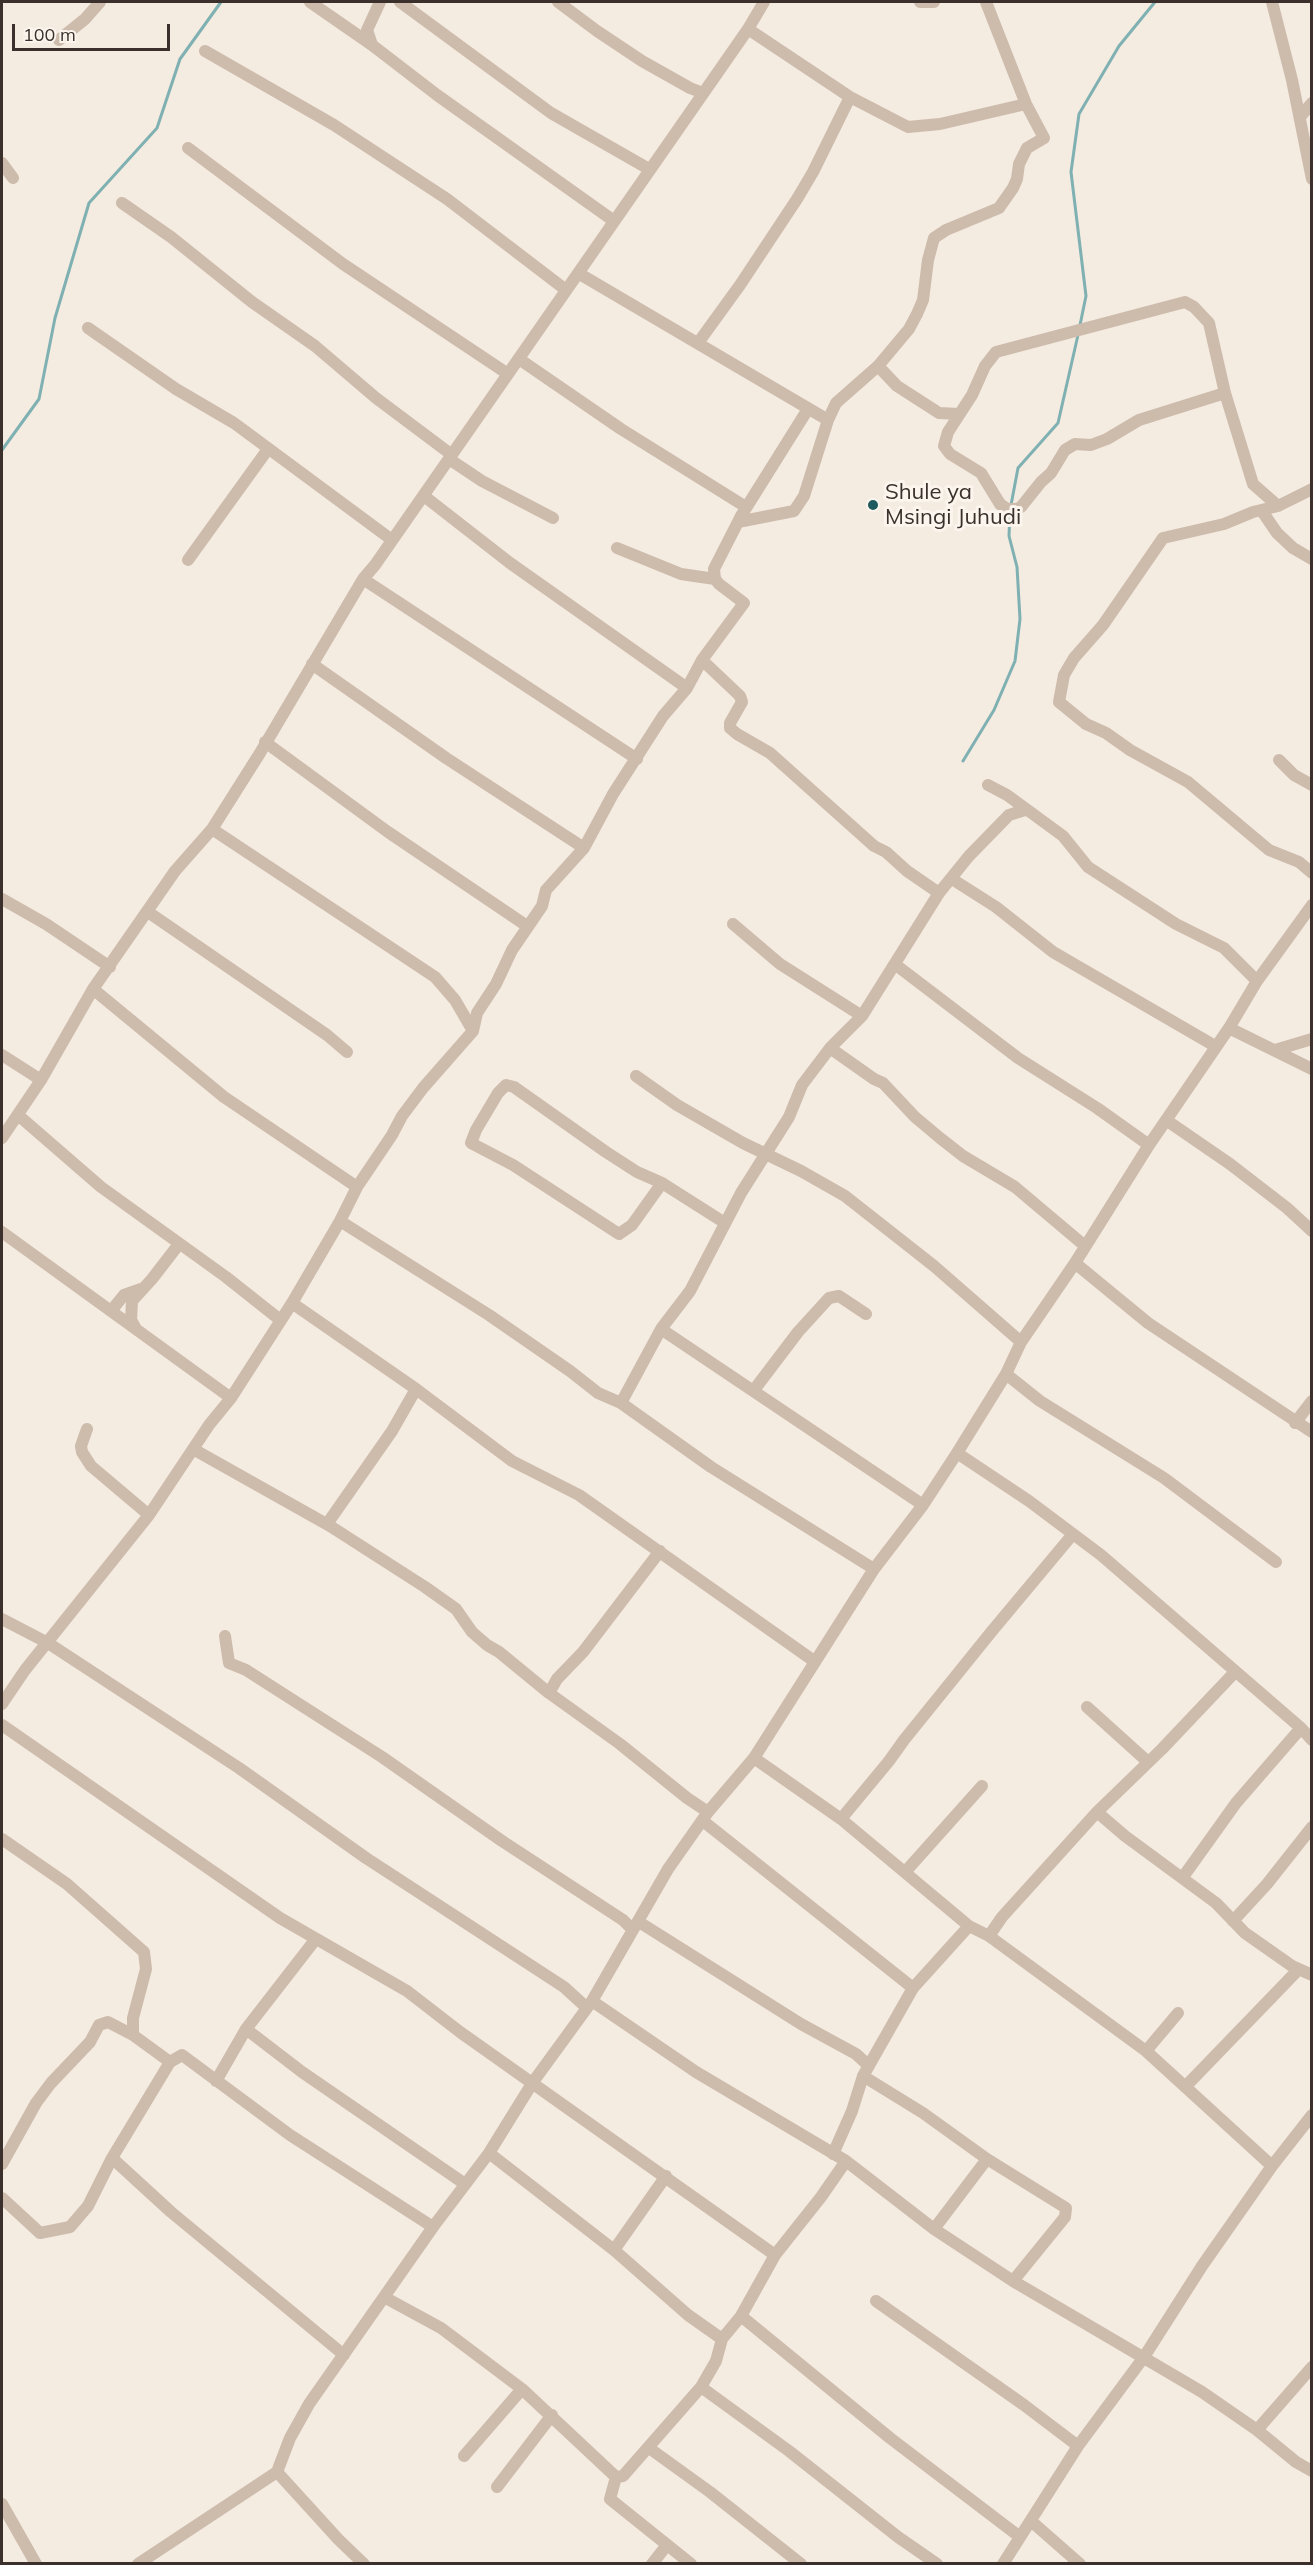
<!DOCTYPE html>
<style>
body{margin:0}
#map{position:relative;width:1313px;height:2565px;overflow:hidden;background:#f4ebe1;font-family:Mulish,sans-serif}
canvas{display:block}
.frame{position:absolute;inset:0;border:3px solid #3b302b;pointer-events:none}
.scale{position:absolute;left:12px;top:24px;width:158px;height:27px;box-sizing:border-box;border:3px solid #3b302b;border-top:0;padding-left:8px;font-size:18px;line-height:21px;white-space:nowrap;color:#3b302b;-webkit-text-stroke:4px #fbf5ee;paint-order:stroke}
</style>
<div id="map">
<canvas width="1313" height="2565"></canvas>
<div class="frame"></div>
<div class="scale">100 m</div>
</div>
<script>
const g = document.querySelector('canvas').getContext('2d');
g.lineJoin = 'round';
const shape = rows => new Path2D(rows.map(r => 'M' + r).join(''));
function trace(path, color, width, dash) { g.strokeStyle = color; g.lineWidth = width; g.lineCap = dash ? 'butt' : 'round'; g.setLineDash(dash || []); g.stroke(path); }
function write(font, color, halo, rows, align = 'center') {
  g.font = font + ' Mulish,sans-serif'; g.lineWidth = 6; g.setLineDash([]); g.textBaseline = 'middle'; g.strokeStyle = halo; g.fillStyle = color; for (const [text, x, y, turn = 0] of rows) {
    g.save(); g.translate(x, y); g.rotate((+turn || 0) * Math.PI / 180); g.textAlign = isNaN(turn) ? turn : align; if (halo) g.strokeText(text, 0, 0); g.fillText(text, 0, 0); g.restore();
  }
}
const stream = shape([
 [1080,325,1086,296,1071,172,1079,114,1119,46,1155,2],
 [2,450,39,399,55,318,89,203,157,128,180,59,221,2],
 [1011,505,1018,468,1058,423,1078,335],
 [963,761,994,710,1015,661,1020,619,1017,567,1009,536,1010,512]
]);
const street = shape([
 [310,2,372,45],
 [380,2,367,30,372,45,437,95,614,221],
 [400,2,551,113,649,169],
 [558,2,597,31,642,61,690,88,703,93],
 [920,2,934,2],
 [1272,2,1292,80,1312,179],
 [748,29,850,97,908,127,940,124,1026,104],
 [59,40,85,19,100,2],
 [205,51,334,125,447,199,566,290],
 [1300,117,1312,103],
 [188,148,343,264,508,374],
 [2,163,13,178],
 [122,203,171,237,252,302,315,346,376,398,452,455],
 [578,273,828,420],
 [88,328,176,389,234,423,392,540],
 [698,343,740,285,797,199,813,172,850,97],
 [519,359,621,429,746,507],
 [878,366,897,386,939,413,959,414],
 [1225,393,1139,420,1107,439,1091,445,1075,444,1065,450,1051,473,1041,482,1021,507,1016,509,1007,509,1000,504,981,473,950,454,944,446,948,432,972,395,985,366,996,352,1185,302,1194,307,1209,323,1225,393,1253,484,1278,506],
 [449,459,482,481,553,518],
 [1312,489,1278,506,1253,512,1224,524,1163,538,1103,625,1074,658,1064,675,1059,702,1086,724,1106,733,1130,750,1188,782,1269,850,1299,862,1312,873],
 [424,496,510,563,687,688],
 [1262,511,1277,533,1293,548,1312,559],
 [738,522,794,511,804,496,828,420,836,403,878,366,909,329,917,314,923,300,928,260,934,238,946,230,999,208,1013,188,1017,179,1019,164,1027,148,1044,138,1026,104,986,2],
 [617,548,681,574,715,579],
 [188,560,268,449],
 [363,579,637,759],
 [702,660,740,696,742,702,730,723,730,728,737,734,770,753,874,846,886,852,907,871,939,893],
 [312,664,446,758,584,848],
 [265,742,388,832,527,926],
 [1279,760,1294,775,1312,785],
 [988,785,1007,795,1063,836,1088,867,1176,924,1224,948,1257,981],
 [212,829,435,977,455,1000,473,1031],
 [952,879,996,907,1053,952,1215,1046],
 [2,899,46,924,110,967],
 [148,912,327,1035,347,1052],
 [733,924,780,964,862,1016],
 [896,965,1018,1058,1097,1108,1149,1145],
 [93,989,224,1097,357,1187],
 [1229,1028,1312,1069],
 [830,1048,874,1079,883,1083,915,1117,940,1138,963,1156,1015,1187,1085,1246],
 [1275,1050,1312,1039],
 [2,1055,41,1080],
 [636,1076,677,1105,743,1143,801,1171,845,1196,934,1266,1021,1342],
 [18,1115,101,1187,226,1277,279,1319],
 [1166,1120,1230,1164,1287,1208,1312,1231],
 [2,1138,41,1080,93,989,175,871,212,829,260,753,363,579,375,565,508,374,748,29,764,2],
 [662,1183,632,1225,619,1234,513,1165,471,1143,476,1130,498,1093,506,1085,514,1087,606,1152,637,1172,662,1183,725,1223],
 [340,1221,489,1315,570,1371,598,1393,621,1403,711,1467,874,1569],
 [2,1232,231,1398],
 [1075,1263,1148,1323,1312,1432],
 [292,1303,416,1389,512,1461,579,1495,814,1661],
 [111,1311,124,1295,141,1289],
 [136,1329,131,1320,132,1301,152,1279,179,1244],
 [661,1329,923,1505],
 [1006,1374,1040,1401,1164,1478,1276,1562],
 [754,1390,798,1332,829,1298,839,1296,866,1314],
 [621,1403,661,1329,690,1291,741,1193,789,1117,802,1085,830,1048,862,1016,939,893,969,856,1009,815,1025,810],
 [1295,1423,1312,1401],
 [87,1429,81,1446,82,1452,91,1466,149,1515],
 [193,1449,330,1526,425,1587,456,1609,472,1632,487,1645,499,1652,549,1693,620,1744,687,1798,708,1812],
 [957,1453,1029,1501,1101,1555,1301,1728,1312,1740],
 [327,1524,392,1431,416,1389],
 [2,1619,48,1643,239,1768,366,1858,564,1987,587,2008],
 [225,1636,229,1663,246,1670,382,1757,502,1841,623,1920,632,1929],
 [549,1693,557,1679,583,1652,660,1551],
 [2,1704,25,1670,149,1515,209,1425,231,1398,292,1303,340,1221,357,1187,392,1135,402,1116,423,1088,473,1031,477,1013,496,984,512,950,542,906,546,890,584,848,613,794,663,716,687,688,702,660,744,603,719,584,715,579,714,569,741,516,808,409],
 [1087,1707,1148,1762],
 [2,1725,280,1918,407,1991,460,2032,775,2255],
 [754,1758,841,1819,969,1926,989,1936,1146,2051,1272,2166],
 [1097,1812,1125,1836,1216,1903,1245,1933,1292,1966,1312,1975],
 [841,1819,889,1761,904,1740,992,1631,1073,1534],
 [703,1821,913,1988],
 [2,1839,67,1884,144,1952,146,1969,133,2018,133,2035],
 [906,1871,982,1786],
 [1183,1877,1236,1803,1301,1728],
 [1233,1921,1267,1884,1312,1827],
 [639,1922,801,2024,856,2054,869,2066],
 [989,1936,1002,1917,1097,1812,1162,1749,1235,1672],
 [592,2001,696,2072,846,2161,934,2229,1013,2281,1202,2392,1257,2430,1296,2462,1312,2471],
 [246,2029,302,2072,465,2184],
 [1146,2051,1178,2013],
 [863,2076,923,2113,987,2159,1066,2208,1065,2217,1013,2281],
 [216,2081,246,2029,315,1940],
 [1185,2087,1299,1969],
 [489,2153,614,2250,688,2315,722,2339],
 [833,2154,852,2111,863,2076,913,1988,969,1926],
 [112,2158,171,2212,344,2355],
 [2,2164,36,2103,51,2083,90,2042,99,2025,108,2022,133,2035,170,2062],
 [2,2198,40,2233,70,2227,88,2206,112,2158,170,2062,182,2055,290,2135,433,2227],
 [934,2229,987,2159],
 [614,2250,666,2176],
 [384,2297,441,2328,522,2389,616,2477,623,2476,701,2387,716,2361,722,2339,741,2316,775,2255,821,2197,846,2161],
 [876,2301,1024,2405,1078,2446],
 [741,2316,890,2438,1020,2537],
 [701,2387,789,2451,898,2537,937,2564],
 [1257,2430,1312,2367],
 [649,2448,710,2492,801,2564],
 [464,2456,522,2389],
 [277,2472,338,2539,364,2564],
 [616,2477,610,2499,691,2564],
 [497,2487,552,2415],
 [2,2504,36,2564],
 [1031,2521,1080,2564],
 [138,2564,277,2472,290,2438,309,2404,433,2227,489,2153,533,2082,592,2001,668,1869,708,1812,754,1758,874,1569,923,1505,957,1453,1006,1374,1021,1342,1075,1263,1149,1145,1229,1028,1257,981,1312,905],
 [652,2564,667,2545],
 [1003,2564,1078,2446,1144,2357,1202,2266,1272,2166,1312,2115]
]);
const markers = [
 [873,505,6,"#1f5a5e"]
];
const poiNames = [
 ["Shule ya",885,492],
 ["Msingi Juhudi",885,517]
];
trace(stream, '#7fb0b2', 3);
trace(street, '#cdbbac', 12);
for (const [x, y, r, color] of markers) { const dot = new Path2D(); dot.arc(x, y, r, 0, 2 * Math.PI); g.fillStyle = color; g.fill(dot); trace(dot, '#fbf5ee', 2); }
write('22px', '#3b302b', '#fbf5ee', poiNames, 'left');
</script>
